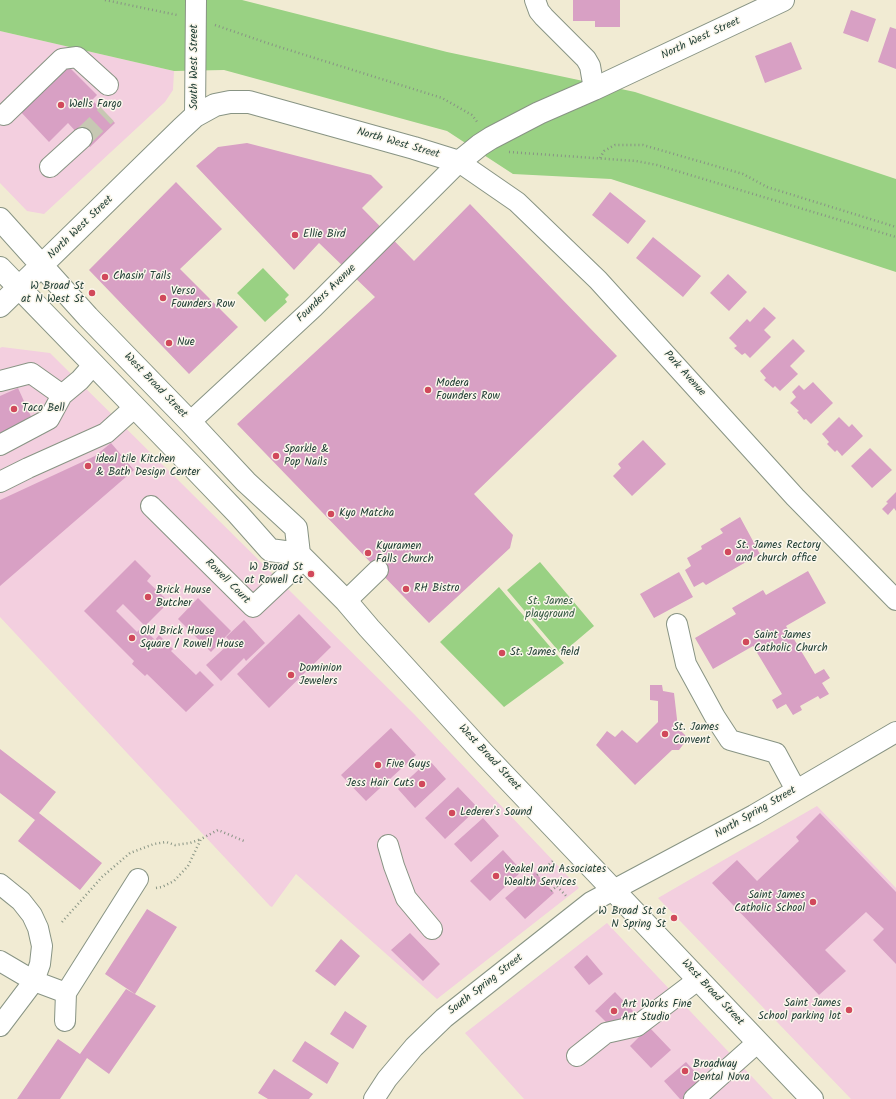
<!DOCTYPE html>
<style>
body{margin:0}
canvas{display:block;background:#f1ebd3}
</style>
<canvas width="896" height="1099"></canvas>
<script>
const g = document.querySelector('canvas').getContext('2d');
g.lineJoin = 'round';
function fill(path, color) { g.fillStyle = color; g.fill(path, 'evenodd'); }
const shape = rows => new Path2D(rows.map(r => 'M' + r).join(''));
function trace(path, color, width, dash) { g.strokeStyle = color; g.lineWidth = width; g.lineCap = dash ? 'butt' : 'round'; g.setLineDash(dash || []); g.stroke(path); }
function write(font, color, halo, rows, align = 'center') {
  g.font = font + ' Kalam,sans-serif'; g.lineWidth = 3; g.setLineDash([]); g.textBaseline = 'middle'; g.strokeStyle = halo; g.fillStyle = color; for (const [text, x, y, turn = 0] of rows) {
    g.save(); g.translate(x, y); g.rotate((+turn || 0) * Math.PI / 180); g.textAlign = isNaN(turn) ? turn : align; if (halo) g.strokeText(text, 0, 0); g.fillText(text, 0, 0); g.restore();
  }
}
const built = shape([
 [0,31,174,71,173,90,165,102,44,214,27,211,0,183],
 [2,347,50,353,414,714,579,888,437,999,296,874,272,907,270,906,0,617,0,348],
 [817,806,896,888,896,1099,851,1099,658,898],
 [607,923,773,1099,524,1099,465,1033]
]);
const green = shape([
 [0,0,242,0,447,52,635,92,896,179,896,272,611,179,513,174,447,131,224,70,174,71,0,31],
 [263,268,289,295,285,299,287,302,265,322,237,293],
 [540,562,594,626,561,654,507,590],
 [499,587,564,663,504,707,440,642]
]);
const building = shape([
 [573,0,620,0,620,27,595,27,595,21,573,21],
 [851,10,876,19,868,42,843,33],
 [890,27,896,29,896,69,878,62],
 [791,42,802,69,765,83,755,56],
 [66,64,97,95,92,100,115,123,90,147,68,123,49,142,19,110],
 [247,143,371,175,383,187,362,208,414,261,470,204,617,356,474,494,513,535,510,548,429,623,237,424,375,297,319,243,294,270,196,166,218,147],
 [176,182,222,229,180,269,238,327,189,374,89,270],
 [610,192,646,221,628,244,592,215],
 [653,237,701,276,683,297,636,258],
 [728,274,747,292,729,311,710,293],
 [764,307,776,318,764,330,771,337,750,358,745,353,742,355,734,348,737,346,729,338,747,319,750,322],
 [793,339,805,351,790,366,798,374,780,391,775,386,773,388,764,380,766,378,760,371],
 [813,382,833,403,811,424,806,419,804,420,797,412,799,411,790,403,796,397,792,392,799,385,804,390],
 [18,388,33,421,0,435,0,396],
 [839,417,849,427,852,424,863,436,842,456,837,450,835,452,827,444,829,442,822,434],
 [643,440,666,464,632,496,613,476,621,468,618,464],
 [111,443,134,470,0,586,0,500,95,456],
 [870,448,892,470,872,488,851,466],
 [896,492,896,511,894,508,888,515,882,509,888,503,886,502],
 [740,517,760,554,706,585,703,582,694,587,685,570,691,566,687,558,702,549,701,546,723,533,720,529],
 [135,560,151,576,147,581,169,602,145,626,123,604,116,611,137,632,142,627,155,640,159,635,173,649,171,651,196,675,200,671,214,685,186,712,147,674,145,676,132,664,134,661,84,611],
 [808,571,826,603,786,626,815,674,824,669,830,678,822,683,829,694,820,699,818,696,800,706,802,710,793,715,786,704,777,709,772,700,782,694,753,646,713,669,695,638,736,614,732,608,763,590,766,595],
 [679,572,693,597,654,618,640,594],
 [198,598,231,631,211,652,178,619],
 [299,614,331,647,269,708,237,674],
 [244,620,265,643,246,661,244,658,221,681,206,665,231,642,226,637],
 [650,685,662,685,663,691,674,693,678,728,688,738,679,750,672,750,635,785,596,745,607,731,615,737,622,730,637,743,658,722,658,701,650,700],
 [391,728,416,755,366,801,341,775],
 [0,749,56,792,39,813,102,863,80,890,18,841,35,820,0,793],
 [429,760,446,779,415,808,398,789],
 [458,787,478,808,445,839,425,818],
 [820,813,896,892,896,964,873,940,884,929,866,912,825,950,846,971,819,995,712,883,737,860,757,881,799,841,796,837],
 [483,818,499,836,471,862,454,844],
 [503,850,522,871,490,901,470,881],
 [535,872,554,893,525,919,505,898],
 [147,909,177,927,135,994,105,974],
 [410,933,440,964,423,981,391,950],
 [341,939,360,956,335,986,315,971],
 [587,955,603,974,589,985,574,967],
 [126,989,156,1006,109,1074,87,1058,60,1099,17,1099,58,1039,80,1054],
 [615,992,633,1011,614,1030,595,1011],
 [345,1011,367,1026,353,1049,330,1034],
 [649,1027,671,1050,651,1068,630,1046],
 [305,1041,339,1063,327,1084,292,1061],
 [686,1062,708,1086,693,1099,680,1099,664,1081],
 [274,1069,313,1094,309,1099,268,1099,258,1093]
]);
const minorTunnel = shape([
 [82,138,107,114]
]);
const path = shape([
 [105,0,177,15],
 [215,25,270,44,442,98,472,115,478,123],
 [509,152,636,161,657,165,896,237],
 [600,158,604,151,615,145,643,145,743,174,767,187,896,227],
 [537,875,553,861],
 [156,888,162,887,174,881,188,866,201,839,218,830,244,841],
 [551,891,557,886,567,897],
 [62,922,102,877,130,853,154,844,166,842,175,845,190,843,201,839]
]);
const minor = shape([
 [535,0,539,11,544,17,586,59,590,66,594,89],
 [4,115,62,59,77,57,108,85],
 [195,116,196,0],
 [50,167,82,138],
 [0,381,31,373,62,395,80,380,94,364],
 [190,422,313,308,459,162,517,202,598,280,795,497,896,600],
 [0,445,49,419,62,395],
 [0,482,28,468,106,433,135,407],
 [151,506,253,607,304,559],
 [346,601,378,570],
 [677,624,686,664,715,717,730,740,776,753,796,790],
 [388,845,394,866,406,898,432,929],
 [0,884,21,901,32,915,38,928,42,946,40,964,34,981,0,1026],
 [0,961,34,981,66,993],
 [65,1021,66,993,138,879],
 [577,1056,606,1033,637,1026,699,979],
 [374,1099,387,1079,414,1047,444,1018,591,902,754,815,896,732],
 [694,1099,758,1042]
]);
const major = shape([
 [0,219,88,317,190,422,246,482,296,528,299,554,346,601,369,628,483,753,812,1099],
 [0,268,192,466,238,514,270,550,299,554],
 [0,306,181,129,195,116,215,105,230,102,249,102,414,148,459,162,480,145,491,138,539,113,594,89,783,0]
]);
const markers = [
 [61,105,4,"#d1495b"],
 [295,235,4,"#d1495b"],
 [105,277,4,"#d1495b"],
 [92,293,4,"#d1495b"],
 [163,298,4,"#d1495b"],
 [169,343,4,"#d1495b"],
 [428,390,4,"#d1495b"],
 [14,409,4,"#d1495b"],
 [276,456,4,"#d1495b"],
 [88,466,4,"#d1495b"],
 [331,514,4,"#d1495b"],
 [728,552,4,"#d1495b"],
 [368,553,4,"#d1495b"],
 [311,574,4,"#d1495b"],
 [406,589,4,"#d1495b"],
 [148,597,4,"#d1495b"],
 [132,638,4,"#d1495b"],
 [746,642,4,"#d1495b"],
 [502,653,4,"#d1495b"],
 [291,675,4,"#d1495b"],
 [665,734,4,"#d1495b"],
 [378,765,4,"#d1495b"],
 [422,784,4,"#d1495b"],
 [452,813,4,"#d1495b"],
 [496,876,4,"#d1495b"],
 [813,902,4,"#d1495b"],
 [674,918,4,"#d1495b"],
 [849,1010,4,"#d1495b"],
 [614,1011,4,"#d1495b"],
 [685,1071,4,"#d1495b"]
];
const streetNames = [
 ["North West Street",701,39,-25],
 ["South West Street",195,67,-90],
 ["North West Street",398,144,16],
 ["North West Street",81,228,-44],
 ["Founders Avenue",327,294,-44],
 ["Park Avenue",684,374,48],
 ["West Broad Street",155,386,46],
 ["Rowell Court",227,582,45],
 ["West Broad Street",489,758,47],
 ["North Spring Street",756,813,-30],
 ["South Spring Street",486,985,-38],
 ["West Broad Street",712,993,47]
];
const poiNames = [
 ["Wells Fargo",69,105],
 ["Ellie Bird",303,235],
 ["Chasin' Tails",113,277],
 ["W Broad St",84,287,"right"],
 ["at N West St",84,300,"right"],
 ["Verso",171,292],
 ["Founders Row",171,305],
 ["Nue",177,343],
 ["Modera",436,384],
 ["Founders Row",436,397],
 ["Taco Bell",22,409],
 ["Sparkle &",284,450],
 ["Pop Nails",284,463],
 ["ideal tile Kitchen",96,460],
 ["& Bath Design Center",96,473],
 ["Kyo Matcha",339,514],
 ["St. James Rectory",736,546],
 ["and church office",736,559],
 ["Kyuramen",376,547],
 ["Falls Church",376,560],
 ["W Broad St",303,568,"right"],
 ["at Rowell Ct",303,581,"right"],
 ["RH Bistro",414,589],
 ["Brick House",156,591],
 ["Butcher",156,604],
 ["Old Brick House",140,632],
 ["Square / Rowell House",140,645],
 ["Saint James",754,636],
 ["Catholic Church",754,649],
 ["St. James field",510,653],
 ["Dominion",299,669],
 ["Jewelers",299,682],
 ["St. James",673,728],
 ["Convent",673,741],
 ["Five Guys",386,765],
 ["Jess Hair Cuts",414,784,"right"],
 ["Lederer's Sound",460,813],
 ["Yeakel and Associates",504,870],
 ["Wealth Services",504,883],
 ["Saint James",805,896,"right"],
 ["Catholic School",805,909,"right"],
 ["W Broad St at",666,912,"right"],
 ["N Spring St",666,925,"right"],
 ["Saint James",841,1004,"right"],
 ["School parking lot",841,1017,"right"],
 ["Art Works Fine",622,1005],
 ["Art Studio",622,1018],
 ["Broadway",693,1065],
 ["Dental Nova",693,1078]
];
const parkNames = [
 ["St. James",550,602],
 ["playground",550,615]
];
fill(built, '#f3cfdf');
fill(green, '#99d183');
fill(building, '#d8a0c4');
trace(minorTunnel, '#c7c8b3', 20, [20, 10]);
trace(minor, '#889484', 22);
trace(major, '#889484', 24);
trace(path, '#889484', 2.5, [1, 3]);
trace(minor, '#fff', 20);
trace(major, '#fff', 22);
for (const [x, y, r, color] of markers) { const dot = new Path2D(); dot.arc(x, y, r, 0, 2 * Math.PI); g.fillStyle = color; g.fill(dot); trace(dot, '#fbf7ec', 1.5); }
write('11px', '#1f3d34', '#fbf7ec', streetNames);
write('11px', '#1f3d34', '#fbf7ec', poiNames, 'left');
write('11px', '#375b44', '#fbf7ec', parkNames);
</script>
